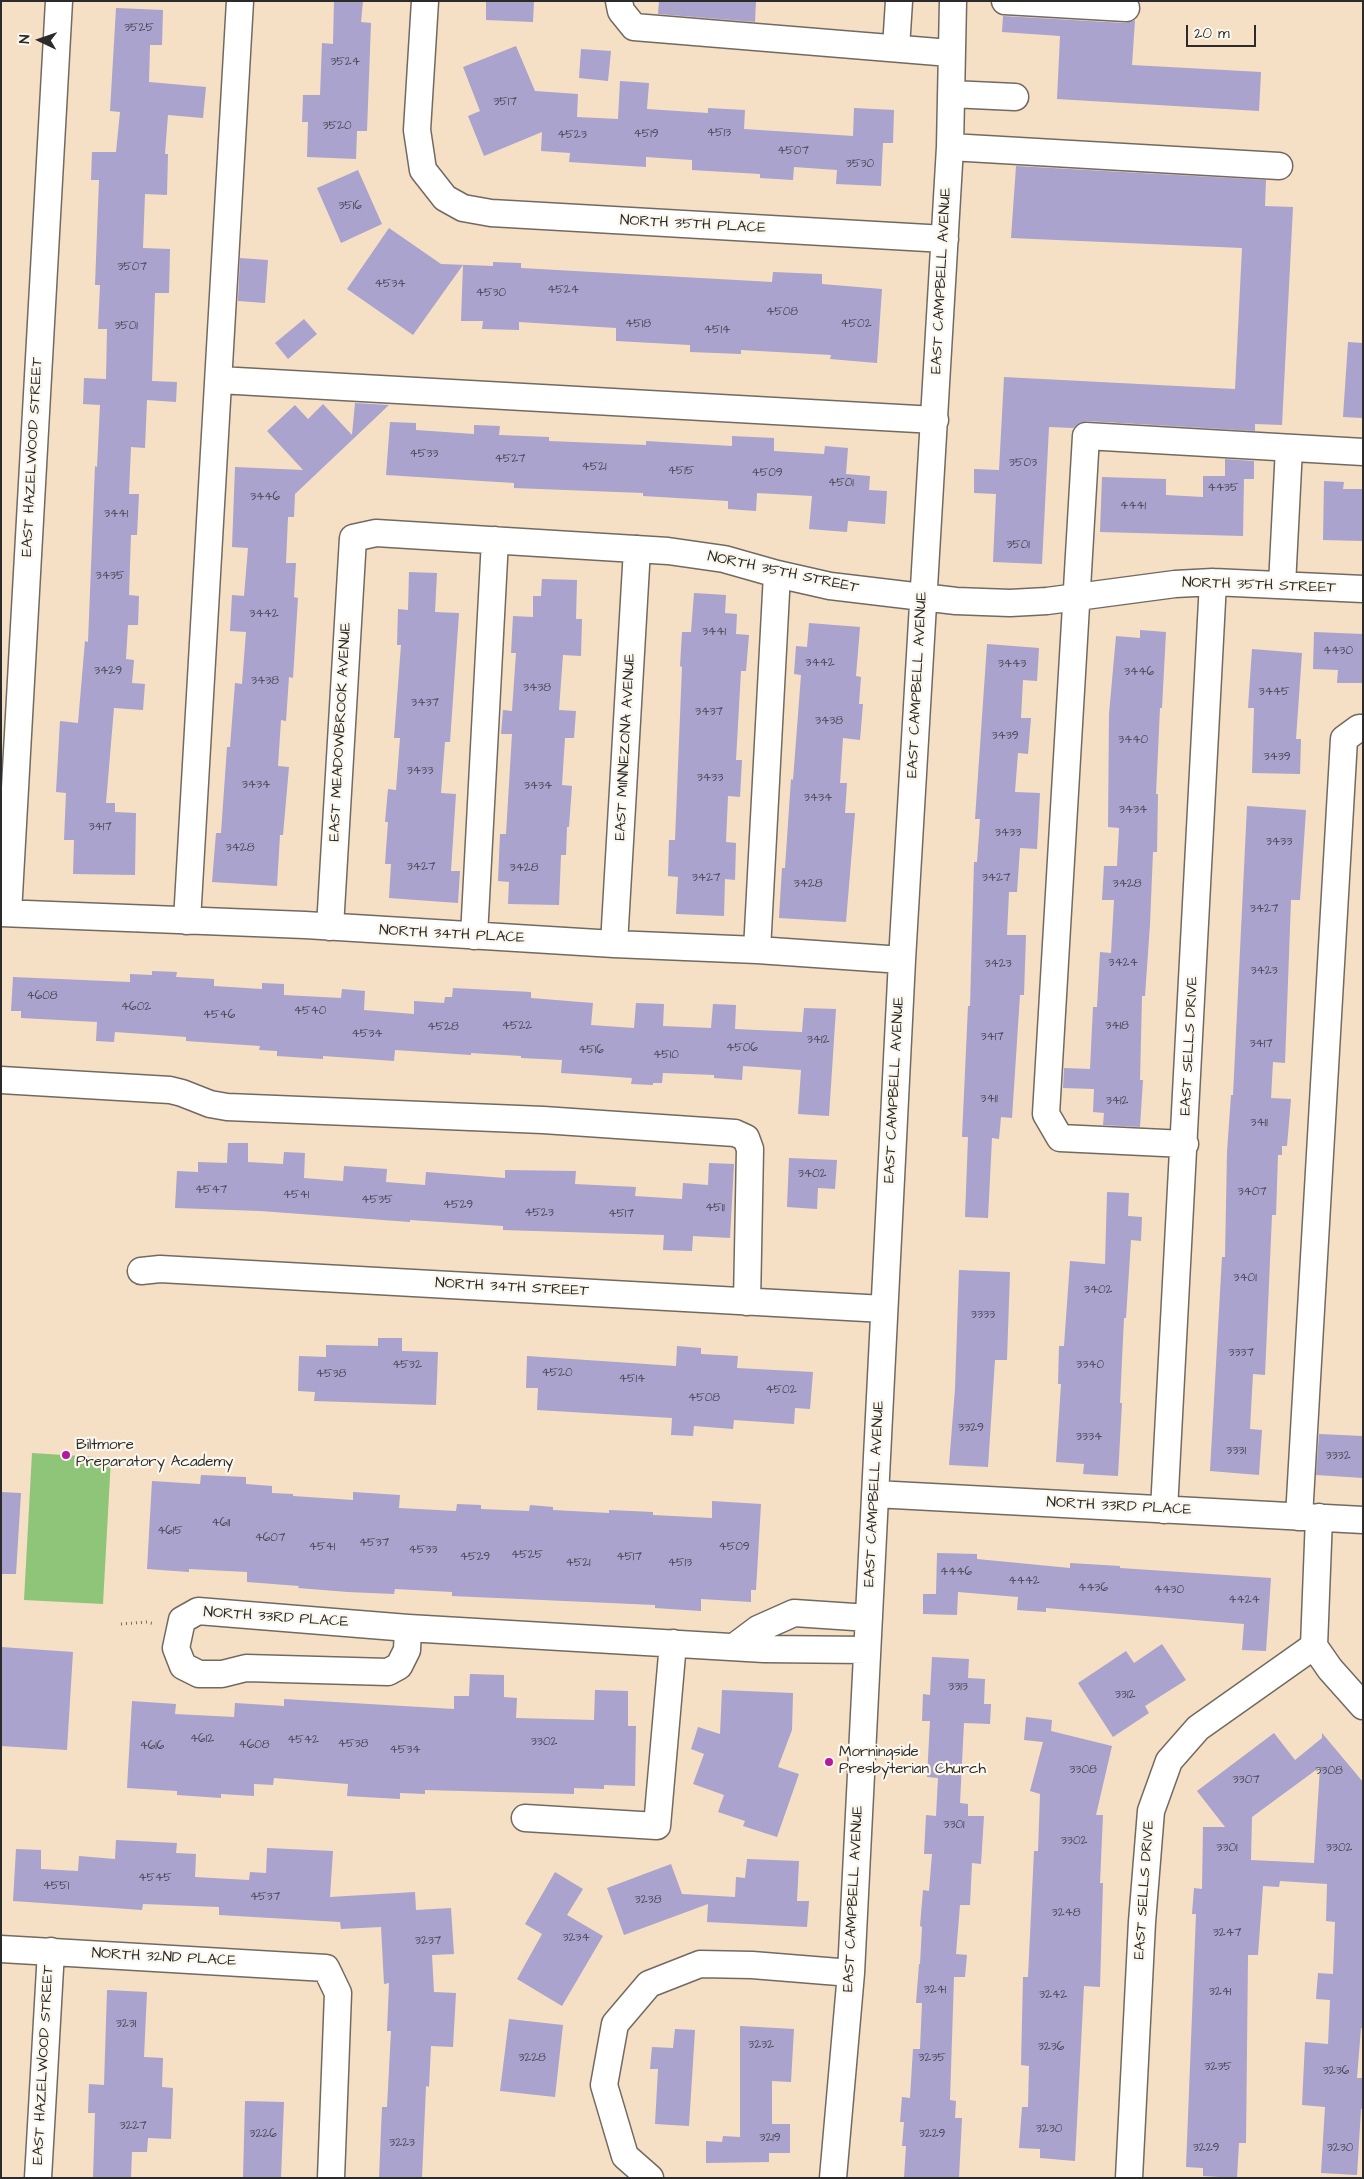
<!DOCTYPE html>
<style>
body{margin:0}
#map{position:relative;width:1364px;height:2179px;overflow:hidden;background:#f5dfc5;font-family:"Architects Daughter",sans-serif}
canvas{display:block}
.frame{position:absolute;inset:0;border:2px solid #2b2b2b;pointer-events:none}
.north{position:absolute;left:15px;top:15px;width:50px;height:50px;-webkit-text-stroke:4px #fbf7ec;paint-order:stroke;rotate:273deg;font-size:14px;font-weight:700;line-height:20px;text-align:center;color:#2b2b2b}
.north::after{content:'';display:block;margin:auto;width:18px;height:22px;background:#2b2b2b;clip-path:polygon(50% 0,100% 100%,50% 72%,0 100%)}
.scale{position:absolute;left:1186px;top:25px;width:70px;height:22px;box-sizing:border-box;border:2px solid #2b2b2b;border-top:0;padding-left:6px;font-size:15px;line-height:18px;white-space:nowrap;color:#2b2b2b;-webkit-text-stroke:4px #fbf7ec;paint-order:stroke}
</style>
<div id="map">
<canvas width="1364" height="2179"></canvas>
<div class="frame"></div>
<div class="north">N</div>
<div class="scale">20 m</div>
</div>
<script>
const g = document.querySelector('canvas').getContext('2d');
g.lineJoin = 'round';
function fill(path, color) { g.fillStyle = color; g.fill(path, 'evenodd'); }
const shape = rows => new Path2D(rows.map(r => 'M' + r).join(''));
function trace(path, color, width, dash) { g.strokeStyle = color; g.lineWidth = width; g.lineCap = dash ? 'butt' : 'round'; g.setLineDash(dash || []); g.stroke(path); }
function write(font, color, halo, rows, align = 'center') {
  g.font = font + ' "Architects Daughter",sans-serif'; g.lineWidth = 4.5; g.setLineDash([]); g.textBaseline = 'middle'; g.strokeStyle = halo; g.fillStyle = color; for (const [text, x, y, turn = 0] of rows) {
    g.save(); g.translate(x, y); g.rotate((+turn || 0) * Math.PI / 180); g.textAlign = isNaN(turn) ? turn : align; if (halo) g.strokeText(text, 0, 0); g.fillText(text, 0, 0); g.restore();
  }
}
const green = shape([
 [32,1453,111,1458,103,1604,24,1600]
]);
const building = shape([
 [334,1,363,1,361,22,371,23,367,131,357,131,356,159,307,157,308,122,302,122,303,95,320,95,322,43,333,44],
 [486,1,534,1,533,22,486,20],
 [659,1,756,1,755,22,658,14],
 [116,8,163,10,162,45,150,45,149,82,206,87,203,118,168,115,165,154,168,154,167,195,145,194,143,248,170,249,169,293,155,293,152,381,177,382,176,402,147,400,145,448,131,447,129,494,139,494,137,535,131,535,129,595,139,596,138,625,128,625,126,659,134,660,132,683,145,684,143,710,114,708,106,803,115,803,115,812,136,813,135,875,73,874,74,840,64,840,66,793,56,792,60,721,78,723,85,641,88,642,95,466,97,467,100,405,83,404,84,378,106,379,107,329,98,329,100,285,95,285,99,180,91,180,92,152,116,152,120,112,110,111],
 [1003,16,1125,23,1135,20,1132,65,1261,72,1259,111,1057,99,1060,36,1002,32],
 [516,46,535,91,578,94,577,117,618,119,620,81,649,83,647,109,708,113,708,108,745,110,744,129,853,136,854,108,894,110,893,143,883,143,881,186,836,184,837,170,794,167,793,180,760,178,760,174,692,170,692,160,646,157,646,167,569,162,570,153,541,151,542,132,484,156,468,116,480,111,463,67],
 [581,49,611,51,608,81,579,78],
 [1016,166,1266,180,1265,206,1293,207,1282,425,1255,424,1255,431,1087,421,1079,423,1073,428,1049,427,1042,564,993,562,996,494,974,493,974,469,999,470,1004,377,1235,389,1242,248,1011,238],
 [358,170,382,224,341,243,317,188],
 [389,228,441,264,493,266,493,262,521,263,521,268,772,282,773,272,822,274,822,284,882,289,877,363,830,359,831,355,741,350,741,354,690,352,690,345,616,341,616,328,519,322,519,330,482,329,483,321,461,321,463,265,413,335,347,289],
 [240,258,268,260,265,303,238,301],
 [304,319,317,334,288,359,275,343],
 [1348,342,1363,343,1363,418,1343,417],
 [355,403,389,405,295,494,294,517,288,517,286,563,296,563,294,597,298,598,293,678,289,677,286,721,281,720,278,766,289,767,283,835,280,835,277,886,212,882,216,833,221,833,227,747,230,747,235,683,242,684,246,632,230,631,232,595,244,596,248,548,232,547,235,467,303,470,267,431,295,405,308,419,323,404,352,435],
 [390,422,416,423,416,430,474,434,474,425,500,426,499,435,549,437,549,441,646,445,646,441,732,446,732,436,774,438,774,451,824,454,825,446,848,448,846,474,870,476,869,490,887,491,885,524,848,521,847,532,809,529,812,496,757,493,756,511,728,509,728,501,643,496,643,493,514,488,514,483,386,475],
 [1225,459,1254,461,1254,479,1244,479,1243,536,1100,532,1102,477,1166,479,1166,495,1203,497,1203,476,1225,476],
 [1324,481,1344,482,1343,489,1363,489,1363,541,1323,540],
 [409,572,437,573,435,612,459,613,450,742,445,742,441,793,456,794,451,871,460,871,458,903,389,898,391,864,385,864,388,822,385,822,388,789,396,790,400,738,394,738,401,645,397,645,398,609,408,610],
 [542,579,577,580,576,619,582,619,581,656,563,655,559,710,576,711,574,738,565,738,562,785,572,786,569,827,567,827,566,855,561,855,559,905,508,904,509,882,498,881,500,834,506,834,512,734,501,734,503,710,512,711,516,653,511,653,513,616,533,617,533,596,541,596],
 [694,593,726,595,725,613,737,614,736,634,749,635,746,671,741,671,736,760,742,760,740,797,728,796,726,842,736,843,735,880,725,879,724,916,676,914,678,877,668,876,669,840,675,840,682,667,680,666,682,632,691,632],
 [809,623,860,627,856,676,861,677,859,704,863,704,860,740,843,738,840,783,847,783,845,813,855,813,846,922,779,918,782,868,785,868,791,779,793,780,801,675,794,674,796,646,807,647],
 [1140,630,1166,632,1162,708,1160,708,1156,794,1158,794,1157,852,1153,852,1150,924,1145,996,1142,996,1140,1080,1143,1080,1140,1127,1103,1125,1104,1113,1093,1112,1094,1089,1063,1088,1064,1068,1090,1069,1093,1007,1097,1007,1100,952,1111,953,1114,900,1102,900,1104,866,1117,866,1119,828,1108,827,1109,714,1116,636,1140,638],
 [1314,632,1363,634,1363,683,1337,683,1338,670,1313,669],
 [987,644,1039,648,1037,681,1023,680,1021,718,1031,718,1028,754,1018,753,1015,792,1040,793,1037,849,1020,848,1017,892,1009,892,1007,935,1026,935,1024,995,1020,995,1012,1118,1001,1117,999,1139,992,1138,988,1218,965,1217,968,1137,962,1137,968,1006,970,1006,974,862,977,862,980,819,975,819],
 [1252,649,1302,653,1296,739,1301,739,1300,774,1252,773,1254,708,1248,708],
 [1247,806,1306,810,1300,900,1291,900,1285,1063,1273,1062,1271,1098,1291,1099,1287,1146,1282,1146,1282,1155,1278,1155,1276,1215,1272,1215,1265,1375,1253,1374,1250,1429,1262,1430,1259,1475,1210,1471,1222,1257,1225,1257,1227,1152,1231,1095,1233,1095],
 [152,971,177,972,176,977,214,979,214,986,262,989,262,983,284,984,284,995,341,998,342,989,365,991,364,1010,414,1014,414,1001,444,1003,445,997,452,997,453,988,531,992,531,998,593,1003,591,1025,634,1028,636,1003,664,1004,663,1026,711,1028,713,1004,736,1005,735,1029,802,1032,804,1008,836,1009,829,1116,798,1114,801,1070,743,1066,742,1080,714,1078,714,1075,663,1073,662,1083,653,1083,653,1085,631,1084,632,1078,561,1073,562,1060,521,1058,521,1056,471,1053,471,1055,395,1050,394,1061,323,1056,323,1059,277,1056,277,1051,259,1050,260,1046,186,1041,186,1037,115,1032,114,1042,96,1041,97,1022,21,1018,21,1011,11,1011,13,977,130,982,130,974,152,975],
 [228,1143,248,1143,248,1162,283,1164,284,1152,305,1153,304,1178,343,1181,344,1166,387,1169,386,1182,425,1185,426,1172,505,1178,505,1170,576,1171,575,1184,636,1187,635,1196,682,1199,683,1183,708,1185,709,1163,734,1164,730,1238,693,1236,692,1251,663,1250,664,1235,503,1230,503,1226,410,1220,410,1222,260,1211,175,1208,177,1171,198,1172,198,1162,227,1163],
 [789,1158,837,1160,835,1189,818,1188,817,1209,787,1207],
 [1107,1192,1129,1193,1128,1216,1142,1217,1141,1241,1131,1240,1126,1318,1124,1318,1120,1403,1122,1403,1118,1476,1083,1474,1084,1464,1056,1462,1061,1384,1058,1384,1059,1346,1064,1346,1070,1261,1105,1264],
 [959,1270,1010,1272,1007,1360,995,1360,988,1467,949,1465,955,1389],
 [378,1338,402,1338,402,1351,438,1352,436,1405,314,1401,315,1392,298,1391,299,1356,326,1357,326,1345,378,1346],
 [677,1346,701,1348,701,1354,738,1356,737,1368,813,1372,810,1409,795,1408,794,1424,734,1420,733,1429,694,1426,693,1436,671,1435,672,1418,537,1410,538,1388,526,1388,527,1356,676,1366],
 [1319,1434,1363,1436,1363,1478,1316,1475],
 [201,1475,246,1477,246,1484,272,1486,272,1493,293,1494,293,1496,353,1500,353,1492,400,1495,399,1508,456,1511,457,1504,481,1505,481,1509,529,1511,530,1505,553,1507,553,1510,609,1513,609,1510,653,1512,653,1515,712,1518,712,1501,761,1504,756,1590,751,1590,751,1602,701,1599,701,1611,655,1608,655,1605,452,1596,452,1592,395,1589,394,1594,348,1592,298,1588,299,1586,247,1582,247,1572,189,1569,189,1572,147,1569,152,1481,200,1484],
 [1,1492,21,1493,16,1574,1,1574],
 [937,1553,977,1554,977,1559,1070,1568,1070,1563,1120,1566,1120,1568,1271,1578,1266,1651,1242,1650,1244,1624,1046,1608,1046,1612,1017,1610,1018,1597,958,1592,957,1615,923,1614,923,1594,936,1594],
 [1162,1644,1186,1680,1145,1706,1149,1713,1113,1737,1078,1683,1126,1651,1134,1663],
 [1,1647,73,1652,67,1750,1,1746],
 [932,1657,969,1659,968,1678,985,1679,984,1704,991,1704,990,1724,964,1723,960,1803,968,1804,968,1816,984,1816,981,1864,972,1863,970,1905,960,1905,956,1954,967,1955,965,1977,954,1977,950,2100,956,2101,955,2118,962,2118,959,2178,904,2178,906,2146,902,2146,904,2122,900,2122,902,2097,910,2098,913,2049,920,2049,922,2003,916,2003,919,1964,920,1964,922,1927,920,1926,923,1890,929,1891,932,1854,924,1854,926,1815,936,1816,938,1778,927,1777,930,1721,922,1721,923,1694,930,1695],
 [470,1674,504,1675,504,1697,517,1698,516,1718,594,1720,595,1690,628,1691,628,1726,636,1726,635,1786,604,1785,604,1789,574,1788,574,1794,425,1790,425,1794,400,1793,400,1799,347,1796,348,1784,274,1778,273,1785,254,1784,254,1796,221,1794,221,1798,177,1795,177,1791,127,1788,132,1701,176,1704,175,1714,234,1717,235,1703,284,1706,284,1699,454,1709,454,1696,469,1696],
 [722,1690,793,1693,792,1730,778,1767,799,1774,777,1837,743,1826,745,1821,718,1812,724,1795,693,1784,704,1754,691,1749,698,1727,720,1734],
 [1026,1717,1052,1720,1051,1731,1112,1746,1096,1815,1103,1815,1100,1883,1103,1883,1100,1987,1084,1986,1075,2161,1040,2158,1040,2149,1019,2148,1022,2107,1028,2107,1029,2066,1021,2065,1023,1977,1028,1977,1034,1851,1038,1851,1040,1794,1030,1791,1043,1742,1024,1740],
 [1274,1733,1295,1760,1322,1738,1322,1733,1363,1782,1363,2029,1361,2028,1357,2078,1363,2078,1363,2109,1361,2109,1357,2175,1321,2173,1325,2107,1302,2105,1305,2042,1328,2044,1330,2000,1316,1999,1318,1973,1333,1974,1335,1922,1326,1921,1327,1884,1280,1881,1279,1887,1263,1886,1258,1955,1248,1955,1246,2143,1239,2143,1237,2178,1203,2176,1203,2168,1186,2167,1196,1914,1192,1914,1194,1888,1202,1889,1203,1827,1225,1827,1197,1791],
 [1320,1767,1314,1863,1251,1860,1252,1817],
 [116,1840,177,1843,176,1853,196,1854,195,1877,249,1880,250,1872,266,1873,267,1848,333,1851,330,1897,415,1892,416,1910,451,1908,454,1954,432,1955,434,1992,456,1993,453,2047,431,2046,429,2087,426,2086,422,2178,379,2178,382,2107,387,2107,391,2031,387,2031,389,1983,384,1984,381,1927,341,1929,340,1922,219,1915,219,1907,143,1904,142,1910,13,1901,16,1849,41,1850,41,1869,78,1871,79,1856,115,1859],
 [747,1859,799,1861,797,1901,809,1901,807,1927,707,1922,708,1904,624,1935,607,1888,671,1864,682,1894,735,1897,736,1877,745,1878],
 [555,1872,583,1889,567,1915,603,1936,562,2006,517,1979,542,1934,525,1924],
 [107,1990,147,1992,144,2057,163,2058,162,2087,173,2088,171,2139,148,2138,147,2152,132,2152,131,2178,93,2178,95,2113,88,2113,89,2084,104,2085],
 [509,2019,563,2025,555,2097,500,2091],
 [740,2026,794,2029,791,2082,772,2081,772,2124,790,2124,790,2153,769,2153,769,2162,706,2163,706,2141,722,2142,723,2136,740,2137],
 [675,2029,695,2030,689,2126,655,2124,658,2069,650,2069,652,2047,673,2048],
 [245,2101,284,2102,281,2178,243,2178]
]);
const path = shape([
 [121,1624,147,1622,155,1624]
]);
const minor = shape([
 [425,1,417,130,423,170,445,198,463,208,491,213,945,239],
 [619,1,621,11,634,27,950,53],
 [1005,1,1126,8],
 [896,48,899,1],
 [951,94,1015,97],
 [950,147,1279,166],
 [219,380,935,420],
 [1282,585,1289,448],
 [1,913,305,925,614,944,757,950,902,960],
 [8,913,59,1],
 [187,921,240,1],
 [330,927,353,538,376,533,668,551,724,559,777,574,830,586,956,601,1010,603,1047,601,1175,584,1213,582,1363,589],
 [474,936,495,540],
 [614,944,637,549],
 [757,950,777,574],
 [1,1080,170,1090,182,1093,210,1104,227,1107,543,1120,735,1133,746,1138,750,1149,747,1302],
 [1185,1144,1060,1138,1046,1114,1086,436,1363,452],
 [141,1271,160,1269,884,1309],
 [875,1494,1363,1520],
 [1164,1510,1213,582],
 [1299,1517,1344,739,1359,728,1363,728],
 [1319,1517,1314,1646,1330,1669,1363,1706],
 [408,1628,407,1650,399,1666,388,1672,246,1668,222,1674,199,1674,183,1666,176,1648,182,1620,198,1611,408,1628,764,1649,867,1650],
 [734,1647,758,1629,794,1613,869,1618],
 [525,1818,657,1826,673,1643],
 [1,1949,326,1968,338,1993,331,2178],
 [38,2178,51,1951],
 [650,2178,625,2156,604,2085,615,2024,649,1984,700,1964,752,1965,851,1973],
 [833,2178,851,1973,902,960,950,147,953,1],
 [1129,2178,1142,1922,1151,1811,1169,1761,1198,1728,1314,1646]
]);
const markers = [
 [66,1455,5,"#b5179e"],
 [829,1762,5,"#b5179e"]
];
const numberNames = [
 ["3525",139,28],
 ["3524",345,62],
 ["3517",505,102],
 ["3520",337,126],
 ["4513",719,133],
 ["4519",646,134],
 ["4523",572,135],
 ["4507",793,151],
 ["3530",860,164],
 ["3516",350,206],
 ["3507",132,267],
 ["4534",390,284],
 ["4524",563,290],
 ["4530",491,293],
 ["4508",782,312],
 ["4518",638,324],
 ["4502",856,324],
 ["3501",126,326],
 ["4514",717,330],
 ["4533",424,454],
 ["4527",510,459],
 ["3503",1023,463],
 ["4521",594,467],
 ["4515",681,471],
 ["4509",767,473],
 ["4501",841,483],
 ["4435",1223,488],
 ["3446",265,497],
 ["4441",1133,506],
 ["3441",116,514],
 ["3501",1018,545],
 ["3435",110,576],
 ["3442",264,614],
 ["3441",714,632],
 ["4430",1338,651],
 ["3442",820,663],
 ["3443",1012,664],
 ["3429",108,671],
 ["3446",1139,672],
 ["3438",265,681],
 ["3438",537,688],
 ["3445",1274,692],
 ["3437",425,703],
 ["3437",709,712],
 ["3438",829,721],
 ["3439",1005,736],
 ["3440",1133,740],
 ["3439",1277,757],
 ["3433",420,771],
 ["3433",710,778],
 ["3434",256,785],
 ["3434",538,786],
 ["3434",818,798],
 ["3434",1133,810],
 ["3417",100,827],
 ["3433",1008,833],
 ["3433",1279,842],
 ["3428",240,848],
 ["3427",421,867],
 ["3428",524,868],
 ["3427",706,878],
 ["3427",996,878],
 ["3428",808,884],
 ["3428",1127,884],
 ["3427",1264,909],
 ["3424",1123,963],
 ["3423",998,964],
 ["3423",1264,971],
 ["4608",42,996],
 ["4602",136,1007],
 ["4540",310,1011],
 ["4546",219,1015],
 ["4522",517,1026],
 ["3418",1117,1026],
 ["4528",443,1027],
 ["4534",367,1034],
 ["3417",992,1037],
 ["3412",818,1040],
 ["3417",1261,1044],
 ["4506",742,1048],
 ["4516",591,1050],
 ["4510",666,1055],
 ["3411",989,1099],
 ["3412",1117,1101],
 ["3411",1259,1123],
 ["3402",812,1174],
 ["4547",211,1190],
 ["3407",1252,1192],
 ["4541",296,1195],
 ["4535",377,1200],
 ["4529",458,1205],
 ["4511",715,1208],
 ["4523",539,1213],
 ["4517",621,1214],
 ["3401",1245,1278],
 ["3402",1098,1290],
 ["3333",983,1315],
 ["3337",1241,1353],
 ["4532",407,1365],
 ["3340",1090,1365],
 ["4520",557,1373],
 ["4538",331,1374],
 ["4514",632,1379],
 ["4502",781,1390],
 ["4508",704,1398],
 ["3329",971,1428],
 ["3334",1089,1437],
 ["3331",1236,1451],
 ["3332",1338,1456],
 ["4611",221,1523],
 ["4615",170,1531],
 ["4607",270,1538],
 ["4537",374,1543],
 ["4541",322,1547],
 ["4509",734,1547],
 ["4533",423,1550],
 ["4525",527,1555],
 ["4529",475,1557],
 ["4517",629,1557],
 ["4521",578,1563],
 ["4513",680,1563],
 ["4446",956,1572],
 ["4442",1024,1581],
 ["4436",1093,1588],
 ["4430",1169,1590],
 ["4424",1244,1600],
 ["3313",958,1687],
 ["3312",1125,1695],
 ["4612",202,1739],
 ["4542",303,1740],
 ["3302",544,1742],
 ["4538",353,1744],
 ["4608",254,1745],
 ["4616",152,1746],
 ["4534",405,1750],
 ["3308",1083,1770],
 ["3308",1329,1771],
 ["3307",1246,1780],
 ["3301",954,1825],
 ["3302",1074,1841],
 ["3301",1227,1848],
 ["3302",1339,1848],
 ["4545",155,1878],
 ["4551",56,1886],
 ["4537",265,1897],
 ["3238",648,1900],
 ["3248",1066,1913],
 ["3247",1227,1933],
 ["3234",576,1938],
 ["3237",428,1941],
 ["3241",935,1990],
 ["3241",1220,1992],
 ["3242",1053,1995],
 ["3231",126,2024],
 ["3232",761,2045],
 ["3236",1051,2047],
 ["3228",532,2058],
 ["3235",932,2058],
 ["3235",1218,2067],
 ["3236",1336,2071],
 ["3227",133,2126],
 ["3230",1049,2129],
 ["3226",263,2134],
 ["3229",932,2134],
 ["3219",770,2138],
 ["3223",402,2143],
 ["3229",1206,2148],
 ["3230",1340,2148]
];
const streetNames = [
 ["NORTH 35TH PLACE",693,225,3],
 ["EAST CAMPBELL AVENUE",942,281,-87],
 ["EAST HAZELWOOD STREET",33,457,-87],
 ["NORTH 35TH STREET",783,573,12],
 ["NORTH 35TH STREET",1259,586,2],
 ["EAST CAMPBELL AVENUE",918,685,-87],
 ["EAST MEADOWBROOK AVENUE",341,732,-87],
 ["EAST MINNEZONA AVENUE",626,747,-87],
 ["NORTH 34TH PLACE",452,935,3],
 ["EAST SELLS DRIVE",1190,1046,-87],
 ["EAST CAMPBELL AVENUE",895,1090,-87],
 ["NORTH 34TH STREET",512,1288,3],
 ["EAST CAMPBELL AVENUE",875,1494,-87],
 ["NORTH 33RD PLACE",1119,1507,3],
 ["NORTH 33RD PLACE",276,1618,4],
 ["EAST SELLS DRIVE",1145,1890,-86],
 ["EAST CAMPBELL AVENUE",854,1899,-87],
 ["NORTH 32ND PLACE",164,1958,3],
 ["EAST HAZELWOOD STREET",44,2065,-87]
];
const poiNames = [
 ["Biltmore",76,1446],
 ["Preparatory Academy",76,1463],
 ["Morningside",839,1753],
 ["Presbyterian Church",839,1770]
];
fill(green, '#8fc578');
fill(building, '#a9a3ce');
trace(minor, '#726a61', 29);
trace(path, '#726a61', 3, [1, 4]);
trace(minor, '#fff', 26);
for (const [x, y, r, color] of markers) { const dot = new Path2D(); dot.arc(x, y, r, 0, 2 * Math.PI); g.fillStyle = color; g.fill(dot); trace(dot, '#fbf7ec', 2); }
write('12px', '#4a4954', null, numberNames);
write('15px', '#2b2b2b', '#fbf7ec', streetNames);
write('15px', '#2b2b2b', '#fbf7ec', poiNames, 'left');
</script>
